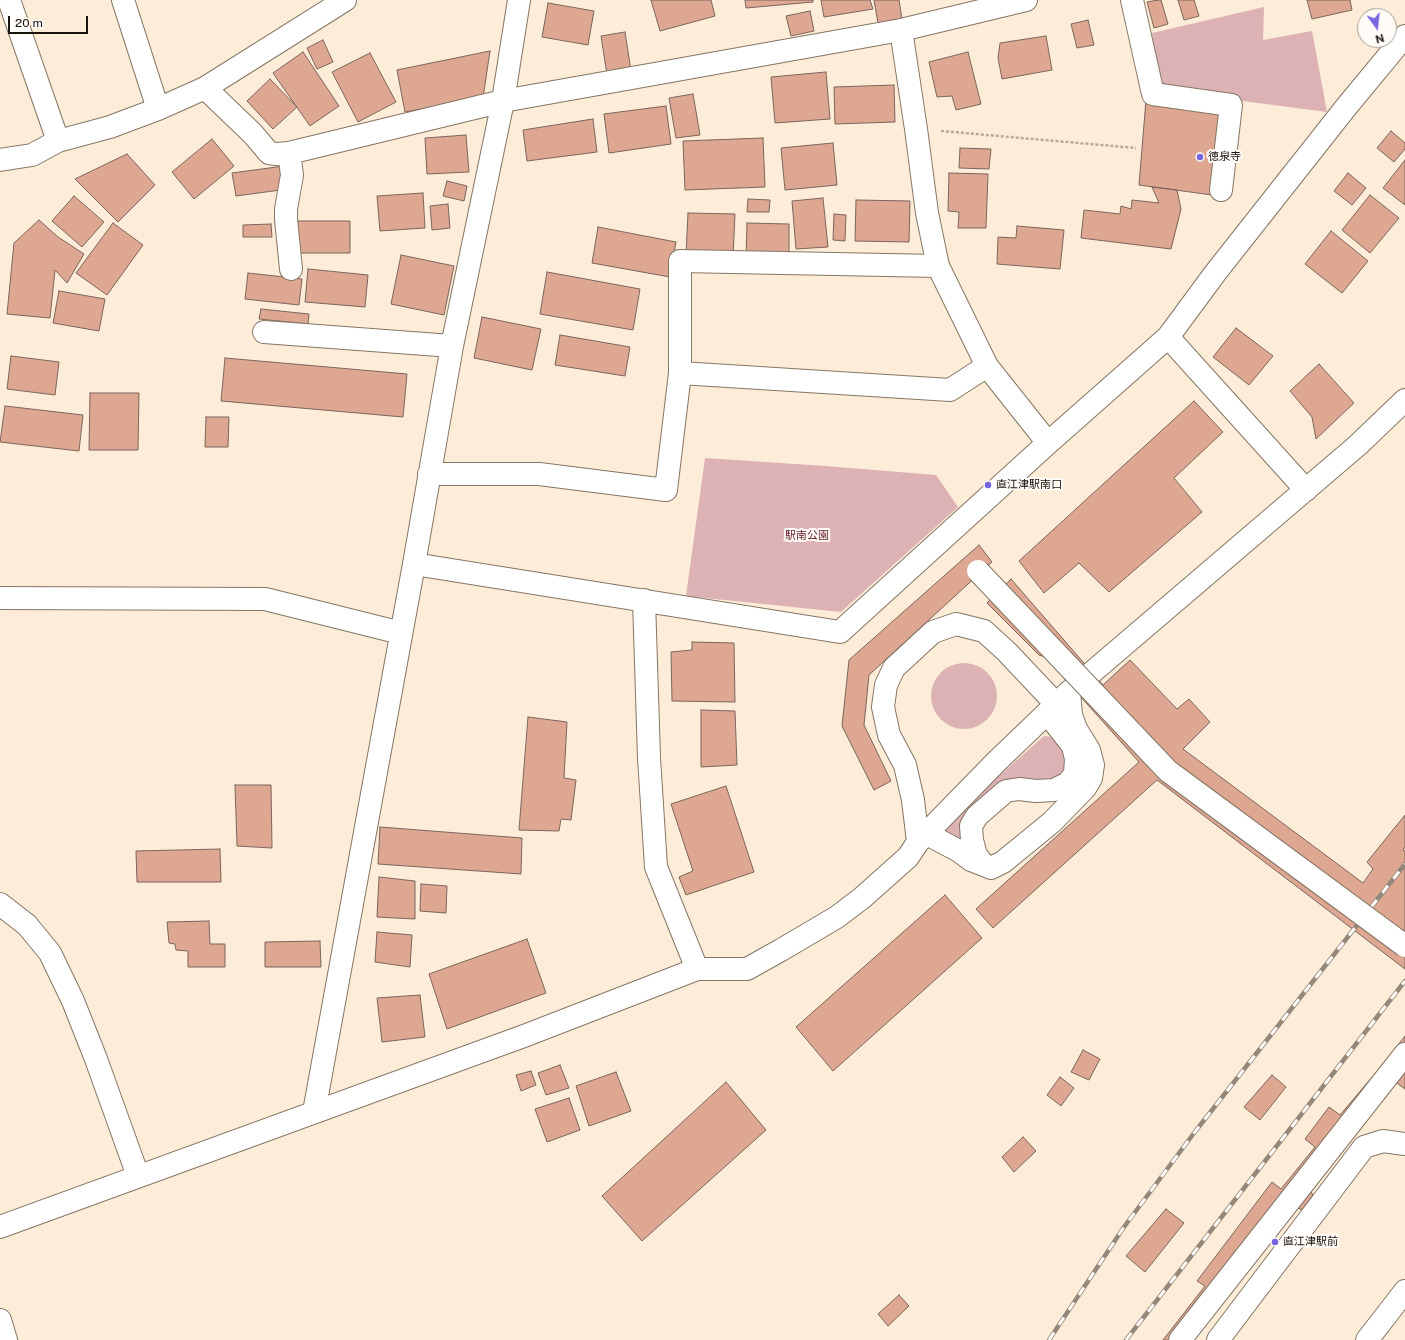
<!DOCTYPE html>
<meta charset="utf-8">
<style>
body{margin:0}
#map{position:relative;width:1405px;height:1340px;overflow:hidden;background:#fdecd8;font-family:"Public Sans",sans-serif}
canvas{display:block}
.north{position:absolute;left:1357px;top:8px;width:40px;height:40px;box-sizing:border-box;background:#fffbf7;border:1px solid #a39e99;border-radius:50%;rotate:165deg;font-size:11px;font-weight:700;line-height:16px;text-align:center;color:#19130c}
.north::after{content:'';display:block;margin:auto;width:14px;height:18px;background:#7765e0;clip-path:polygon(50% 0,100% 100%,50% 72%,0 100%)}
.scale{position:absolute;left:8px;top:16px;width:80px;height:18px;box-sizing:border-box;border:2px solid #19130c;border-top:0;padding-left:5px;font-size:12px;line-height:14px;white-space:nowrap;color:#19130c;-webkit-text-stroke:3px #fffbf7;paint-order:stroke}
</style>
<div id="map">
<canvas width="1405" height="1340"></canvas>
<div class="north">N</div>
<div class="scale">20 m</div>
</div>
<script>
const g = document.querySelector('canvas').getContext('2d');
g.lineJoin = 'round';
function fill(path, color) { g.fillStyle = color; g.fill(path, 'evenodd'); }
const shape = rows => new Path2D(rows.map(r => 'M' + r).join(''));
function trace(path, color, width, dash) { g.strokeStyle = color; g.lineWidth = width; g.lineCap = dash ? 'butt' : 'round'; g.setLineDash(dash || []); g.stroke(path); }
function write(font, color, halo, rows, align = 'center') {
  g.font = font + ' "Public Sans","Noto Sans JP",sans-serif'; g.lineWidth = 4; g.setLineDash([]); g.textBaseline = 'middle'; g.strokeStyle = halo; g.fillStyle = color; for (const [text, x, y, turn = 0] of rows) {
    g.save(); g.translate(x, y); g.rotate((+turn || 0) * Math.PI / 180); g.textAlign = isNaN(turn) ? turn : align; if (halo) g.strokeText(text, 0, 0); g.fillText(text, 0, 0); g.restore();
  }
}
const green = shape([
 [1264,7,1263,40,1312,31,1327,112,1158,90,1152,33],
 [705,458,825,466,936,475,958,507,841,612,686,596],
 '931 696a33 33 0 1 1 66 0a33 33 0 1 1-66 0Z',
 [1044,736,1053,737,1063,746,1066,767,1060,775,1053,782,1006,782,968,850,938,830]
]);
const building = shape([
 [651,0,711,0,715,16,660,31,651,0],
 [745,0,813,0,813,2,746,8,745,0],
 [821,0,870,0,873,9,824,17,821,0],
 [874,0,899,0,902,19,878,23,874,0],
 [1158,0,1161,0,1168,24,1154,28,1147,2,1158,0],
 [1178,0,1194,0,1199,16,1184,20,1178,0],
 [1307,0,1350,0,1352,10,1312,19,1307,0],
 [548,3,594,11,588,45,542,37,548,3],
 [810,11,814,31,791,36,786,16,810,11],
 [1088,20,1094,45,1077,48,1071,24,1088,20],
 [625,32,632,77,608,81,601,36,625,32],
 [1046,36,1052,70,1002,79,998,58,1000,43,1046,36],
 [323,40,333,62,317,69,307,48,323,40],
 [490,51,483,98,405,112,397,70,490,51],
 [303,52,339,106,310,126,273,73,303,52],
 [968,52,981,104,956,110,952,96,937,97,929,62,968,52],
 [370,53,396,102,358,122,332,72,370,53],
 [826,72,830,119,775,123,771,77,826,72],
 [270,79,297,107,273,129,247,101,270,79],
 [894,85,895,122,835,124,834,87,894,85],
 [693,94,700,135,676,138,669,98,693,94],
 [1146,100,1219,110,1212,195,1139,185,1146,100],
 [666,106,671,144,609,153,604,114,666,106],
 [593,119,597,152,527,161,523,130,593,119],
 [1391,131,1405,143,1405,149,1394,162,1377,148,1391,131],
 [466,135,469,172,427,174,425,138,466,135],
 [763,138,765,187,685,190,683,141,763,138],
 [212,139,234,166,194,199,172,172,212,139],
 [833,143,837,185,785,190,781,148,833,143],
 [960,148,991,149,989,169,959,168,960,148],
 [127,154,155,185,118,222,75,179,127,154],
 [1405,160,1405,205,1383,188,1405,160],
 [284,166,288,189,236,196,232,173,284,166],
 [949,173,988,174,986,228,958,228,959,212,948,211,949,173],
 [1348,173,1366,188,1352,205,1334,191,1348,173],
 [447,181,467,186,464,201,443,196,447,181],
 [1152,187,1177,190,1181,209,1171,249,1081,238,1084,210,1120,214,1121,206,1131,209,1132,200,1159,203,1152,187],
 [423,193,425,228,380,231,377,196,423,193],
 [1370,195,1399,218,1370,253,1342,230,1370,195],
 [74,196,104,222,82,247,52,221,74,196],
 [823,198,828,247,796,249,792,201,823,198],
 [748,199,770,200,769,212,747,212,748,199],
 [856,200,910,201,909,242,855,241,856,200],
 [448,204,450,228,432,230,430,206,448,204],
 [688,213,735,214,733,257,686,256,688,213],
 [834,214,846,215,845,241,833,240,834,214],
 [39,220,58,237,84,254,67,283,55,270,50,318,7,314,14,243,39,220],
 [294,221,350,221,350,253,295,253,294,221],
 [113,223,143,245,107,295,76,273,113,223],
 [747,223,789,224,789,259,746,259,747,223],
 [271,224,272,237,243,237,243,225,271,224],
 [1017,226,1064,230,1060,269,997,264,998,237,1016,238,1017,226],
 [598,227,676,242,670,277,592,263,598,227],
 [1331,231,1368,261,1342,293,1305,264,1331,231],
 [401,255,454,266,444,315,391,304,401,255],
 [308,269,368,275,365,307,305,302,308,269],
 [547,272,640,289,633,330,540,314,547,272],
 [248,273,302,279,299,305,245,299,248,273],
 [59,291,105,299,99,331,53,323,59,291],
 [261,309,309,314,308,324,259,319,261,309],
 [482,317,541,329,532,370,474,358,482,317],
 [1236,328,1273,356,1249,385,1213,357,1236,328],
 [560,335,630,347,625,376,555,365,560,335],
 [11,356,59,362,55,395,7,389,11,356],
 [225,358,407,374,403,417,221,401,225,358],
 [1319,364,1354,403,1316,439,1312,417,1290,391,1319,364],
 [90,393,139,393,138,450,89,450,90,393],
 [1194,401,1223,432,1174,478,1202,512,1109,592,1079,563,1044,593,1019,561,1194,401],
 [5,406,83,415,79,451,0,442,5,406],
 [206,417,229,417,228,447,205,447,206,417],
 [979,545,992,562,869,675,864,725,891,781,874,790,842,726,849,660,979,545],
 [1011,579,1103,685,1130,660,1177,709,1189,699,1210,722,1183,749,1363,883,1373,869,1367,862,1405,815,1405,847,1403,850,1405,851,1405,969,1157,780,993,928,976,909,1139,762,1045,657,1039,655,987,603,1011,579],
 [692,642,734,643,735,702,672,701,671,652,692,650,692,642],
 [701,710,735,711,737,765,701,767,701,710],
 [528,717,567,722,564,778,576,780,571,820,561,819,559,831,519,830,528,717],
 [235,785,271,785,272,848,237,846,235,785],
 [726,786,754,872,686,895,679,877,693,871,671,804,726,786],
 [380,827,522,838,521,874,378,864,380,827],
 [220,849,221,882,137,882,136,851,220,849],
 [379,877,415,881,415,919,377,917,379,877],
 [421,884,447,886,446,913,420,911,421,884],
 [945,895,982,938,833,1071,796,1027,945,895],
 [209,921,210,944,225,944,225,967,188,967,188,951,176,950,175,944,169,943,167,922,209,921],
 [377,932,412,935,410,967,375,962,377,932],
 [527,939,546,993,447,1029,429,974,527,939],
 [320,941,321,967,265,967,265,942,320,941],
 [420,995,425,1037,382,1042,377,998,420,995],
 [1405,1036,1405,1089,1394,1081,1309,1189,1313,1195,1302,1210,1296,1207,1194,1340,1163,1340,1205,1286,1197,1281,1272,1182,1281,1189,1315,1147,1305,1139,1329,1107,1340,1115,1379,1069,1405,1036],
 [1083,1050,1100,1059,1089,1080,1071,1072,1083,1050],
 [560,1065,569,1088,546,1095,538,1073,560,1065],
 [531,1071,536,1085,521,1091,516,1075,531,1071],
 [616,1072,631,1111,589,1126,576,1086,616,1072],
 [1272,1075,1286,1087,1260,1120,1244,1107,1272,1075],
 [1060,1077,1074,1088,1061,1106,1047,1095,1060,1077],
 [726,1082,766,1130,642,1241,602,1196,726,1082],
 [569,1098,580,1130,547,1142,535,1109,569,1098],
 [1023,1137,1036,1151,1014,1172,1002,1157,1023,1137],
 [1166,1209,1184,1223,1145,1272,1126,1256,1166,1209],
 [899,1295,909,1306,888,1326,878,1314,899,1295]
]);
const path = shape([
 [941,131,1136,148]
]);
const minor = shape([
 [9,0,58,141],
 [123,0,158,109],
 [1132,0,1153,94,1231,105,1221,190],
 [901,30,916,129,927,213,938,266,987,366,1048,443],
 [205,88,253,134,269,153,276,154,289,153,503,101,901,30,1026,0],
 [289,153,292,175,286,209,286,219,291,269],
 [0,160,32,155,58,141,110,127,158,109,205,88,345,0],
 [938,266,680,261,680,373,950,390,987,366],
 [264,332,452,346],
 [1168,337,1306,490],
 [429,474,539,474,666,490,680,373],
 [414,564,840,632,1048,443,1168,337,1216,272,1347,106,1405,36],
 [0,598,265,599,401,633],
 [644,600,649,758,656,867,697,969],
 [1047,713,1073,746,1076,759,1075,774,1068,783,1054,790,1036,791,1019,789,1006,791,977,816,971,826,972,840,976,855,984,865,991,868,1003,862,1052,822,1085,788,1091,778,1093,765,1089,750,1076,729,1071,715,1069,692],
 [927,834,959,851,971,860,984,865],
 [918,842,913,800,905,765,889,735,883,707,886,685,894,668,933,632,956,624,984,631,1007,652,1056,704],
 [0,904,27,925,50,953,73,1001,96,1059,138,1176],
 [314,1112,414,564,452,346,503,101,519,0],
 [0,1227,524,1036,697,969,747,969,781,950,837,917,862,898,908,857,918,842,996,762,1069,692,1358,445,1405,400],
 [0,1320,6,1340],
 [1180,1340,1405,1054],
 [1218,1340,1364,1147,1383,1141,1405,1144],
 [1367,1340,1405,1291]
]);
const rail = shape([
 [1049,1340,1124,1227,1194,1133,1405,864],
 [1126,1340,1405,981]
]);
const minorBridge = shape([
 [978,571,1168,771,1405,946]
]);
const markers = [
 [1200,157,4,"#7765e0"],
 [988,485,4,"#7765e0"],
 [1275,1242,4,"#7765e0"]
];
const poiNames = [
 ["徳泉寺",1208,157],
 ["直江津駅南口",996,485],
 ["直江津駅前",1283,1242]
];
const parkNames = [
 ["駅南公園",807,536]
];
fill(green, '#ddb2b5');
fill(building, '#dea791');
trace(building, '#7b655c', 1);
trace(minor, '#857665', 24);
trace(path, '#b8aa9a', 2.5, [3, 2]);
trace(minor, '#fff', 22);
trace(rail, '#94887a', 4.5);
trace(rail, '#fffbf7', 3, [9]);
trace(minorBridge, '#857665', 24, []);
trace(minorBridge, '#fff', 22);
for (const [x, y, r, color] of markers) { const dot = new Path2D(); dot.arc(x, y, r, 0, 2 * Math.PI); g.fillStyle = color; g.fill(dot); trace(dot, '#fffbf7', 1.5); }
write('11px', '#19130c', '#fffbf7', poiNames, 'left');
write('11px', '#671f2d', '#fffbf7', parkNames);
</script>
